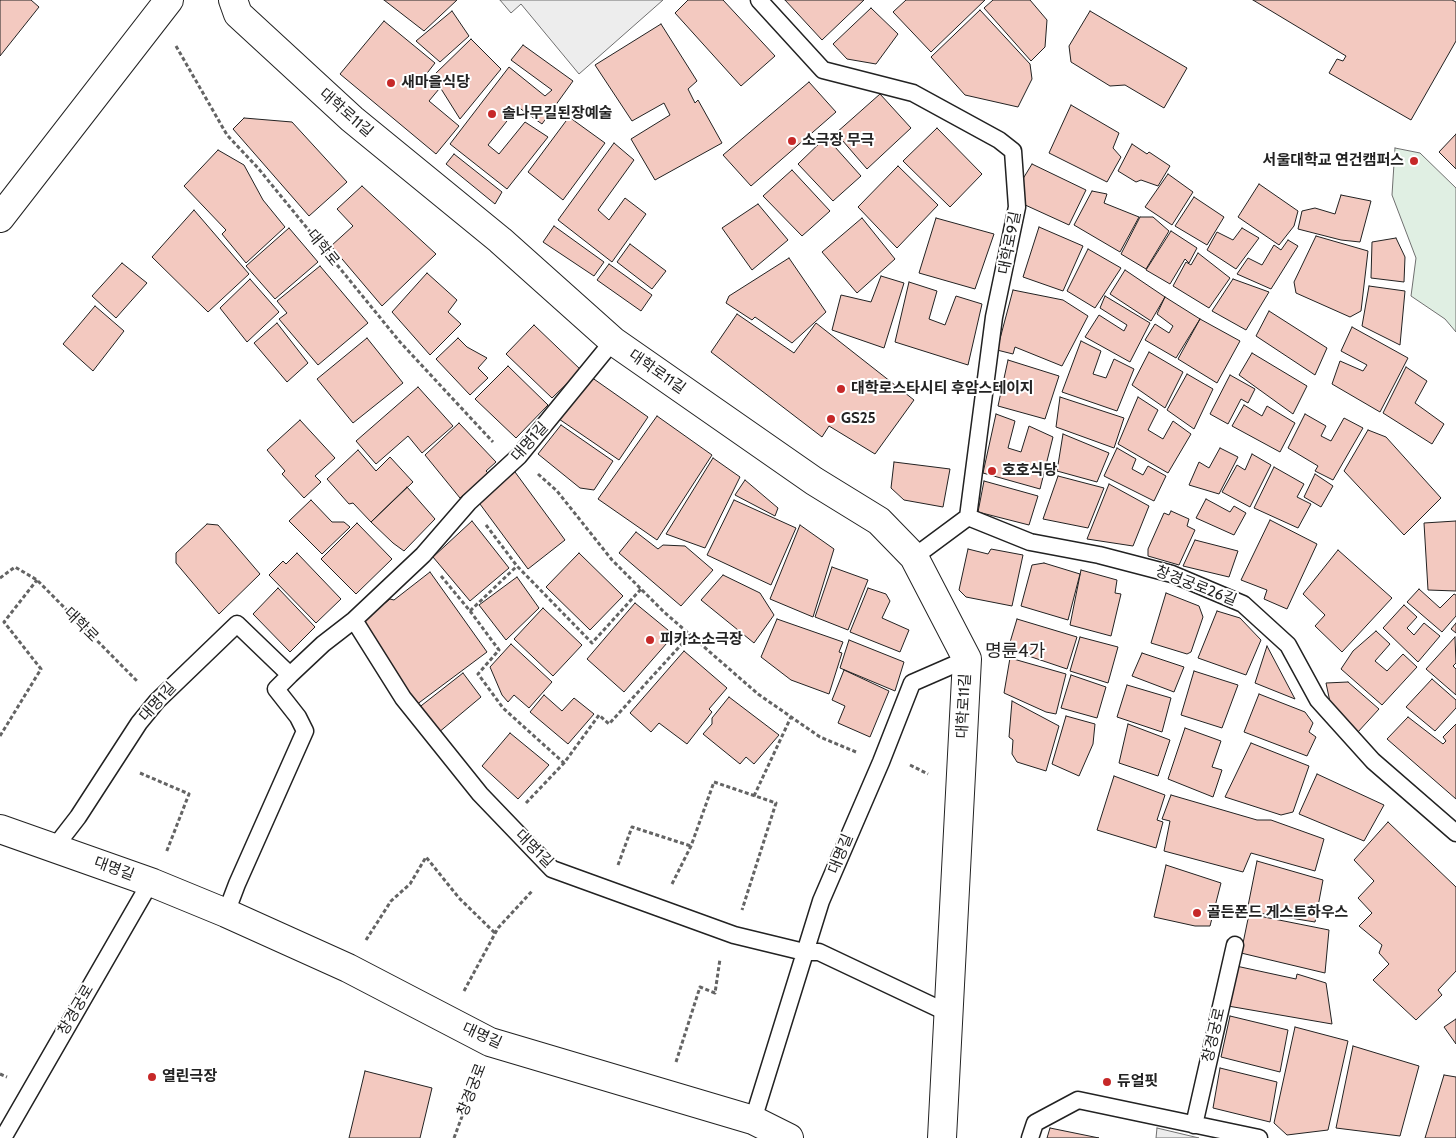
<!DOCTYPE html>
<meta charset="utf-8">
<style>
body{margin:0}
canvas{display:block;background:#fff}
</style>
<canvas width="1456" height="1138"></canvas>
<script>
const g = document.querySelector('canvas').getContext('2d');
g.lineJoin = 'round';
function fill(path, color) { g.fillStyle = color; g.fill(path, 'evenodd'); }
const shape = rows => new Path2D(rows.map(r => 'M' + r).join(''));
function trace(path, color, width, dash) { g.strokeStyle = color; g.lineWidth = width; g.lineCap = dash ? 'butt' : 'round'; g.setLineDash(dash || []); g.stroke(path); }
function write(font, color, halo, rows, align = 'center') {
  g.font = font + ' Cabin,"Noto Sans KR",sans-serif'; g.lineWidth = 4; g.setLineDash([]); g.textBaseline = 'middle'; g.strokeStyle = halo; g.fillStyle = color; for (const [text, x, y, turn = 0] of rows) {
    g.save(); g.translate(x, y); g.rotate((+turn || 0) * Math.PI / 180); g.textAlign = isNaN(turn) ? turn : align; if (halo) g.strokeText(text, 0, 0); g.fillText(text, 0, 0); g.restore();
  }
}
const green = shape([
 [1395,148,1420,153,1456,188,1456,332,1445,319,1411,296,1416,258,1392,195,1395,148]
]);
const parking = shape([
 [500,0,663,0,579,74,521,4,511,13,500,0],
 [1157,1128,1199,1138,1156,1138,1157,1128]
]);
const building = shape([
 [0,0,31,0,39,7,0,56,0,0],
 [384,0,457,0,424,31,384,0],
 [688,0,723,0,775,56,741,86,675,13,688,0],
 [785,0,864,0,822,40,785,0],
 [906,0,985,0,931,52,893,12,906,0],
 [993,0,1030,0,1047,20,1045,47,1031,61,984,8,993,0],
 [1253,0,1452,0,1456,2,1456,41,1411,120,1329,73,1337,59,1343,61,1346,56,1253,0],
 [871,8,898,34,876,64,847,59,833,44,871,8],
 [980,10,1030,64,1032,79,1018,107,965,95,931,57,980,10],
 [452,11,469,36,440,62,416,41,452,11],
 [1090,11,1187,68,1164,108,1125,85,1110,86,1071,62,1069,46,1090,11],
 [384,21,435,63,424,77,439,89,429,101,459,126,436,154,340,74,384,21],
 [661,24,697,81,688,89,695,103,698,100,722,143,655,180,631,139,670,115,664,103,632,121,595,65,661,24],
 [471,39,501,69,460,119,433,76,471,39],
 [523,45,573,81,542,124,518,107,488,145,499,154,525,122,548,137,507,189,450,144,509,67,545,96,552,90,511,60,523,45],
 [809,82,836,112,751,186,723,155,809,82],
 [880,94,911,128,867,169,836,133,880,94],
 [1071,105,1119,133,1113,148,1121,157,1107,182,1049,153,1071,105],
 [569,117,605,143,563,200,528,172,569,117],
 [244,118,292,122,347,182,309,216,233,129,244,118],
 [937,128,982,174,950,207,903,161,937,128],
 [1456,134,1456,169,1439,152,1456,134],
 [826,137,861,176,833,201,798,164,826,137],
 [614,143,634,160,598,210,609,220,625,198,646,214,612,262,558,220,614,143],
 [1132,144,1147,154,1149,152,1170,166,1158,186,1141,180,1136,182,1118,171,1132,144],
 [218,150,244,165,263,200,285,227,246,263,222,234,226,230,184,186,218,150],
 [454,154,502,192,495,204,446,164,454,154],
 [1032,164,1086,190,1069,225,1023,204,1021,182,1032,164],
 [898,166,938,205,897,248,858,207,898,166],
 [792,170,830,211,802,236,763,196,792,170],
 [1168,174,1193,192,1172,225,1145,207,1168,174],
 [1259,184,1298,211,1294,226,1279,245,1238,217,1259,184],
 [362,186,436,254,382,306,331,246,353,226,337,209,362,186],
 [1092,191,1107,194,1104,203,1139,217,1120,252,1074,225,1092,191],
 [1341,195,1371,201,1360,242,1341,240,1298,229,1302,211,1315,208,1335,214,1341,195],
 [1194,197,1224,217,1207,245,1175,226,1194,197],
 [758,204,788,240,752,270,722,228,758,204],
 [194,210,249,274,208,312,152,257,194,210],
 [1140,217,1153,217,1169,231,1146,269,1121,254,1140,217],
 [862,218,895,259,857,293,822,252,862,218],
 [936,218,994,234,975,289,919,273,936,218],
 [554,226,604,262,594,276,543,242,554,226],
 [1039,227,1083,246,1063,291,1023,277,1039,227],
 [289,228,318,262,275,299,246,266,289,228],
 [1242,228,1259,238,1236,269,1207,250,1217,232,1233,240,1242,228],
 [1171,231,1197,248,1189,263,1185,259,1170,284,1146,270,1171,231],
 [1316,236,1368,251,1361,311,1350,317,1296,293,1294,282,1316,236],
 [1396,238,1405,257,1404,282,1371,278,1372,242,1396,238],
 [1288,240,1298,246,1271,289,1237,274,1248,258,1262,265,1274,245,1281,250,1288,240],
 [630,244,666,271,652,289,617,262,630,244],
 [1088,249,1121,268,1095,308,1067,291,1088,249],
 [1198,253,1230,278,1209,308,1173,286,1186,262,1191,265,1198,253],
 [789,258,826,312,792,343,755,317,752,320,726,303,729,296,789,258],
 [122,263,147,283,116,318,92,296,122,263],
 [609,264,652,295,641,311,597,280,609,264],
 [320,266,368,323,318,365,279,319,287,313,277,301,320,266],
 [1125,270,1165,297,1151,321,1110,294,1125,270],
 [427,273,457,300,448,312,461,324,430,355,392,312,427,273],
 [881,276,904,283,884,348,832,330,841,295,871,302,881,276],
 [250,279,279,312,247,342,220,308,250,279],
 [1233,279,1269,292,1246,330,1212,311,1233,279],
 [909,282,937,291,929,319,945,325,956,296,982,304,968,365,895,342,909,282],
 [1369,286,1405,291,1400,345,1362,326,1369,286],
 [1013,290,1063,300,1088,316,1062,366,1015,347,1013,354,997,350,1013,290],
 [1105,296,1150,323,1130,362,1085,337,1099,315,1124,331,1127,325,1100,308,1105,296],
 [1165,297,1200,319,1176,358,1145,340,1155,324,1169,333,1173,326,1157,314,1165,297],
 [95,306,124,331,93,371,63,344,95,306],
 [1269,311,1327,348,1315,375,1256,336,1269,311],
 [737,314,794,353,816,323,914,400,875,454,829,426,822,437,711,352,737,314],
 [1200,319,1240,341,1217,383,1178,359,1200,319],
 [277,323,308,363,287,382,254,343,277,323],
 [534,325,581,370,552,398,506,354,534,325],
 [1352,327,1408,358,1380,412,1332,384,1340,361,1363,371,1367,365,1341,351,1352,327],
 [367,338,403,383,353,423,317,379,367,338],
 [458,338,467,347,487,358,478,368,488,378,470,395,436,359,458,338],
 [1081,341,1101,351,1093,374,1106,378,1114,359,1134,369,1117,411,1062,392,1081,341],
 [1149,352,1183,372,1165,408,1132,385,1149,352],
 [1252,353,1307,386,1293,414,1239,375,1252,353],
 [1008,360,1059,376,1045,419,998,406,1008,360],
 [508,366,548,405,516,438,475,399,508,366],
 [1406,367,1427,381,1415,403,1444,424,1432,444,1383,413,1406,367],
 [1187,374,1213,389,1194,429,1167,410,1187,374],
 [1230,375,1255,389,1248,403,1241,399,1228,424,1210,414,1230,375],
 [591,377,648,417,619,460,559,419,591,377],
 [418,387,453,426,422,453,408,436,376,464,356,441,418,387],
 [1060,397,1124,418,1114,448,1056,427,1060,397],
 [1138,397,1158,410,1148,430,1163,439,1173,421,1191,434,1168,473,1118,444,1138,397],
 [1244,405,1262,416,1267,406,1295,423,1280,452,1232,426,1244,405],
 [996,414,1015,421,1008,448,1021,452,1029,426,1053,437,1040,489,983,473,996,414],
 [1305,414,1326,426,1321,436,1331,441,1344,418,1363,428,1333,480,1315,471,1318,466,1288,448,1305,414],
 [657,416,712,455,657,540,598,499,657,416],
 [300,420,335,458,315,476,321,482,304,498,282,474,285,471,267,450,300,420],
 [459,423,496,462,486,471,489,474,460,498,425,455,459,423],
 [561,425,613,461,594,490,580,488,538,454,561,425],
 [1368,430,1386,437,1441,498,1404,535,1344,471,1368,430],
 [1063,434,1109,453,1097,482,1057,471,1063,434],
 [1117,448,1136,459,1132,469,1143,475,1148,466,1166,476,1154,501,1104,476,1117,448],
 [1220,448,1238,457,1219,494,1189,485,1199,462,1209,468,1220,448],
 [358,450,376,471,390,457,413,482,371,522,353,503,349,504,327,479,358,450],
 [1252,454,1271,465,1250,507,1222,492,1237,465,1245,470,1252,454],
 [713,458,740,477,705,548,666,534,713,458],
 [894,462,950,469,943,507,904,500,891,488,894,462],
 [1274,467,1304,484,1297,497,1311,504,1298,528,1254,508,1274,467],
 [515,472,565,540,528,569,477,500,515,472],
 [1315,474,1333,486,1321,507,1304,497,1315,474],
 [1058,476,1104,488,1088,528,1043,519,1058,476],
 [745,480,778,508,775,516,735,495,745,480],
 [984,481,1038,496,1029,525,978,512,984,481],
 [1109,484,1149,506,1133,546,1087,539,1109,484],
 [407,487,435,519,404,551,393,543,371,522,407,487],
 [1206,499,1230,512,1234,506,1246,513,1234,535,1196,518,1206,499],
 [311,500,332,522,344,522,350,527,322,554,289,521,311,500],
 [734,500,796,528,771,585,707,555,734,500],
 [1171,511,1189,519,1187,526,1195,530,1179,565,1148,556,1148,549,1164,513,1169,515,1171,511],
 [1270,520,1317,544,1287,609,1264,599,1267,590,1241,580,1270,520],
 [472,521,509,568,470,601,433,557,472,521],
 [1456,521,1456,591,1428,590,1424,523,1456,521],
 [357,523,392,559,356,594,321,559,357,523],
 [207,524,218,525,260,574,219,614,176,563,176,553,207,524],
 [800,525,834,549,813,617,770,599,800,525],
 [636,532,658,549,663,545,685,546,713,570,681,606,619,553,636,532],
 [1195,540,1238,551,1229,577,1183,566,1195,540],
 [968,549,988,554,991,549,1023,555,1012,606,966,597,959,590,968,549],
 [1338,550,1392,598,1342,652,1315,626,1325,615,1303,594,1338,550],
 [297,553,341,599,316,623,269,575,283,561,286,564,297,553],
 [579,553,623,596,590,630,546,587,579,553],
 [1044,563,1080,574,1068,620,1021,606,1032,565,1044,563],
 [832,567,868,580,848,630,815,617,832,567],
 [1081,570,1117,580,1115,593,1121,594,1111,636,1070,625,1081,570],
 [430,572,487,652,416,705,359,624,390,599,394,600,430,572],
 [723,575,760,593,774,615,754,643,701,600,723,575],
 [517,577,539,608,506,640,479,605,517,577],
 [278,588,315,627,290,652,253,614,278,588],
 [868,588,886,594,890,601,882,618,909,630,900,652,850,632,868,588],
 [1419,589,1440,608,1454,594,1456,595,1456,616,1442,632,1407,602,1419,589],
 [1166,593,1199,606,1203,617,1191,652,1187,654,1151,643,1166,593],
 [635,603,674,635,624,692,587,659,635,603],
 [1404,605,1417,617,1407,628,1414,635,1424,623,1440,636,1418,662,1383,628,1404,605],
 [543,608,582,645,553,676,514,639,543,608],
 [1217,611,1240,618,1261,640,1246,675,1198,658,1217,611],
 [777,619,843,642,839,652,842,653,829,694,791,680,761,657,777,619],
 [1017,619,1077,637,1067,669,1008,649,1017,619],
 [1456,623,1456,633,1451,629,1456,623],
 [1376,631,1390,644,1375,661,1387,671,1403,654,1417,667,1382,705,1341,669,1353,651,1376,631],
 [1080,637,1118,647,1108,683,1070,671,1080,637],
 [1455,637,1456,663,1453,666,1456,669,1456,695,1426,669,1455,637],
 [849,640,904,662,895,691,840,668,849,640],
 [511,644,552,682,529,708,514,695,508,702,502,695,490,667,511,644],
 [1267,646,1295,699,1255,683,1267,646],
 [684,651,727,688,709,709,712,712,687,744,659,723,651,732,630,713,684,651],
 [1142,653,1184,667,1174,692,1132,676,1142,653],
 [1010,658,1066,674,1056,714,1046,712,1004,693,1010,658],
 [844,670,889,691,870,737,838,723,845,706,832,700,844,670],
 [1194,671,1238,685,1222,728,1181,715,1194,671],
 [463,673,481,697,438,733,417,709,463,673],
 [1071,675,1106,687,1097,718,1061,708,1071,675],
 [1432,679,1456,700,1456,708,1435,731,1406,707,1432,679],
 [1348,682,1379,709,1357,733,1330,702,1326,683,1348,682],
 [1127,685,1171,698,1162,732,1117,717,1127,685],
 [1259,694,1305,712,1313,723,1309,732,1316,737,1307,756,1244,732,1259,694],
 [544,695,562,711,574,698,594,714,568,744,530,712,544,695],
 [729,697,779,735,754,764,746,757,740,764,703,734,712,724,712,718,729,697],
 [1012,701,1059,726,1046,771,1017,762,1012,754,1013,740,1009,737,1012,701],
 [1066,716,1095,724,1093,744,1079,776,1052,764,1066,716],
 [1408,717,1443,744,1446,741,1443,737,1456,724,1456,799,1387,739,1408,717],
 [1128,724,1170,740,1158,776,1119,763,1128,724],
 [1185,728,1221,741,1212,767,1222,770,1213,797,1168,779,1185,728],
 [510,733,549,765,518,799,482,766,510,733],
 [1251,743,1309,766,1293,812,1281,815,1225,797,1251,743],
 [1317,774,1384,805,1364,841,1299,814,1317,774],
 [1114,776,1165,795,1157,820,1163,822,1156,848,1097,830,1114,776],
 [1171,795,1257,820,1271,820,1324,839,1315,871,1251,853,1243,872,1164,851,1170,821,1162,819,1171,795],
 [1388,822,1456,887,1456,971,1438,990,1442,995,1416,1020,1373,980,1389,964,1379,953,1382,945,1359,926,1372,913,1358,898,1374,881,1354,860,1388,822],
 [1257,861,1323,880,1315,922,1247,911,1257,861],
 [1166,865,1221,883,1210,926,1195,926,1154,917,1166,865],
 [1249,914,1329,930,1325,973,1241,953,1249,914],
 [1236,966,1296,979,1297,974,1326,983,1332,1024,1228,1006,1236,966],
 [1230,1016,1288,1030,1280,1072,1221,1057,1230,1016],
 [1456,1019,1456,1044,1444,1027,1456,1019],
 [1295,1027,1348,1041,1328,1130,1287,1135,1274,1123,1295,1027],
 [1353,1046,1419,1066,1400,1136,1336,1128,1353,1046],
 [1220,1068,1277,1082,1270,1122,1213,1108,1220,1068],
 [365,1071,432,1088,420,1138,349,1138,365,1071],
 [1444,1075,1456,1077,1456,1138,1425,1138,1444,1075],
 [1050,1128,1099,1138,1047,1138,1050,1128]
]);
const path = shape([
 [176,46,227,135,258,168,400,342,493,442],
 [538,474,557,491,612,560,664,612,758,694,820,737,856,752],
 [486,525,517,566,592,643,641,589],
 [441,576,470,611,517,566],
 [0,578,15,567,37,580,137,681],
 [470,611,499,650,478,674,503,708,564,763],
 [0,736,41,669,4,622,37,580],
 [910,765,928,774],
 [140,773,189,794,166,853],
 [754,796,791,717],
 [526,803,564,763,599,715,609,724,690,635],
 [618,865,632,827,691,846],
 [672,884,691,846,714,782,776,803,742,910],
 [366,940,391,901,410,884,426,857,459,898,495,933],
 [464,991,498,928,533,890],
 [676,1062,700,987,715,993,720,959],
 [0,1074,7,1077],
 [454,1138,478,1073]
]);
const lane = shape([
 [759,0,823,70,913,93,999,140,1013,151,1017,207,994,317,968,517],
 [914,557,968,517,1030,542,1099,555,1172,574,1243,604,1288,645,1318,700,1373,761,1456,833],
 [354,620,403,698,480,794,552,869,734,935,804,952,819,952,948,1013],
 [54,848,78,817,139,723,157,701,237,624,290,675,323,644,354,620,423,555,469,502,519,456,613,341],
 [226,913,237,884,305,731,298,717,276,689,290,675],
 [753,1120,821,901,881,762,912,683,967,659],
 [1194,1125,1235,945],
 [3,1138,150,883],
 [1030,1138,1035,1123,1078,1100,1259,1138]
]);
const street = shape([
 [233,0,238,14,352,119,500,240,613,341,814,481,879,521,914,557,967,659,942,1138],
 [0,829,153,883,226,913,348,968,490,1042,753,1120,789,1138]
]);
const primary = shape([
 [0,218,169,0]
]);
const markers = [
 [391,83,5,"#c62828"],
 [492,114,5,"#c62828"],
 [792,141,5,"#c62828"],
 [1414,161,5,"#c62828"],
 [841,389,5,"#c62828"],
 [831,419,5,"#c62828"],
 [992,471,5,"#c62828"],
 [650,640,5,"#c62828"],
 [1197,913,5,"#c62828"],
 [152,1077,5,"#c62828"],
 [1107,1082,5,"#c62828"]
];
const poiNames = [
 ["새마을식당",401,83],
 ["솔나무길된장예술",502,114],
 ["소극장 무극",802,141],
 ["서울대학교 연건캠퍼스",1404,161,"right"],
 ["대학로스타시티 후암스테이지",851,389],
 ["GS25",841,419],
 ["호호식당",1002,471],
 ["피카소소극장",660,640],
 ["골든폰드 게스트하우스",1207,913],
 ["열린극장",162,1077],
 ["듀얼핏",1117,1082]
];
const streetNames = [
 ["대학로11길",346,113,41],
 ["대학로9길",1010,243,-79],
 ["대학로",323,248,51],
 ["대학로11길",657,372,35],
 ["대명1길",530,442,-48],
 ["창경궁로26길",1196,586,21],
 ["대학로",81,625,45],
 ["대명1길",158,702,-48],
 ["대학로11길",964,706,-87],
 ["대명1길",534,849,45],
 ["대명길",841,854,-68],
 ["대명길",114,869,20],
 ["창경궁로",76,1010,-60],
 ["창경궁로",1214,1035,-77],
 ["대명길",482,1036,24],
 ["창경궁로",472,1090,-69]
];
const quarterNames = [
 ["명륜4가",1015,652]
];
fill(green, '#e0efe3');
trace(green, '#6f6f6f', 1);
fill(parking, '#ededed');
trace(parking, '#6f6f6f', 1);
fill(building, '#f3c9c0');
trace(building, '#222', 1);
trace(lane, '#222', 19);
trace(street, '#222', 30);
trace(primary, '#222', 30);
trace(path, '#646464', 3, [4, 2.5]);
trace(lane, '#fff', 16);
trace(street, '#fff', 28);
trace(primary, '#fff', 28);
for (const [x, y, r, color] of markers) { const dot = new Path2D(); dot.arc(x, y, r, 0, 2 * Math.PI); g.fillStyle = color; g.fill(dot); trace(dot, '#fff', 2); }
write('bold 15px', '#222', '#fff', poiNames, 'left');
write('15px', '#222', '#fff', streetNames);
write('18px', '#222', '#fff', quarterNames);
</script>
